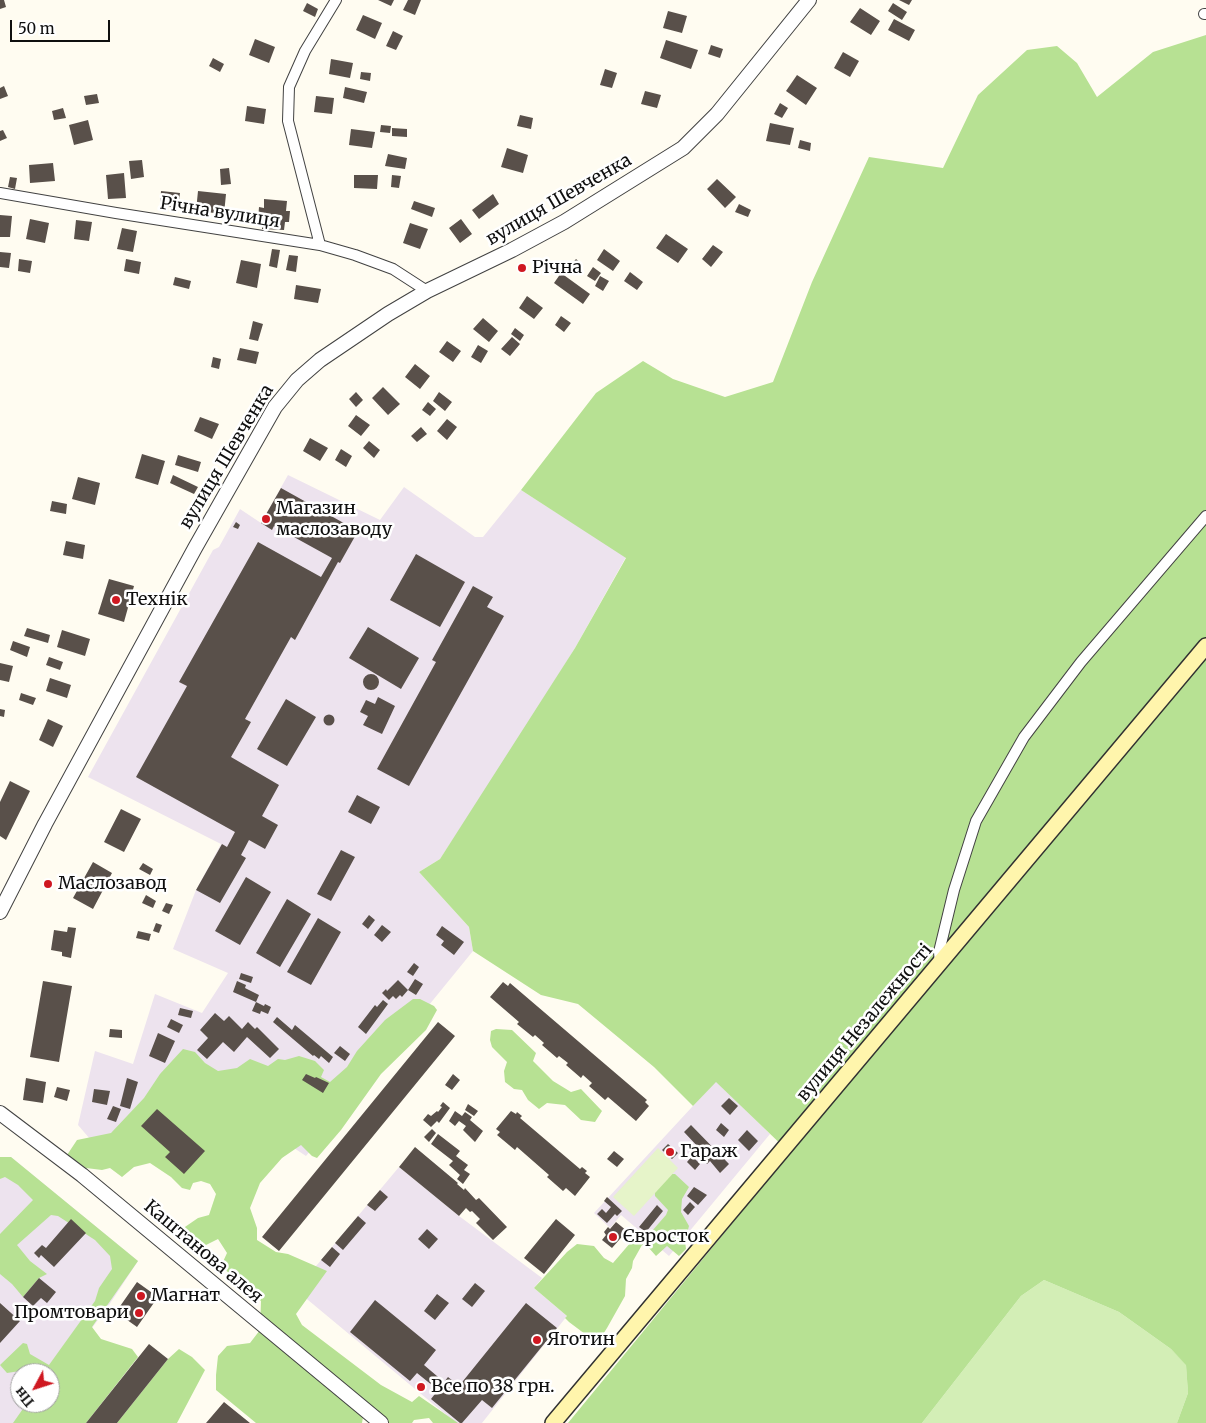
<!DOCTYPE html>
<meta charset="utf-8">
<style>
body{margin:0}
#map{position:relative;width:1206px;height:1423px;overflow:hidden;background:#fffcf1;font-family:Merriweather,serif}
canvas{display:block}
.north{position:absolute;left:10px;top:1363px;width:50px;height:50px;box-sizing:border-box;background:#fff;border:1px solid #9f9f9f;border-radius:50%;rotate:230deg;font-size:14px;font-weight:700;line-height:20px;text-align:center;color:#0f0f0f}
.north::after{content:'';display:block;margin:auto;width:18px;height:22px;background:#cf1821;clip-path:polygon(50% 0,100% 100%,50% 72%,0 100%)}
.scale{position:absolute;left:10px;top:20px;width:100px;height:22px;box-sizing:border-box;border:2px solid #0f0f0f;border-top:0;padding-left:6px;font-size:15px;line-height:18px;white-space:nowrap;color:#0f0f0f;-webkit-text-stroke:4px #fff;paint-order:stroke}
</style>
<div id="map">
<canvas width="1206" height="1423"></canvas>
<div class="north">Пн</div>
<div class="scale">50 m</div>
</div>
<script>
const g = document.querySelector('canvas').getContext('2d');
g.lineJoin = 'round';
function fill(path, color) { g.fillStyle = color; g.fill(path, 'evenodd'); }
const shape = rows => new Path2D(rows.map(r => 'M' + r).join(''));
function trace(path, color, width, dash) { g.strokeStyle = color; g.lineWidth = width; g.lineCap = dash ? 'butt' : 'round'; g.setLineDash(dash || []); g.stroke(path); }
function write(font, color, halo, rows, align = 'center') {
  g.font = font + ' Merriweather,serif'; g.lineWidth = 5; g.setLineDash([]); g.textBaseline = 'middle'; g.strokeStyle = halo; g.fillStyle = color; for (const [text, x, y, turn = 0] of rows) {
    g.save(); g.translate(x, y); g.rotate((+turn || 0) * Math.PI / 180); g.textAlign = isNaN(turn) ? turn : align; if (halo) g.strokeText(text, 0, 0); g.fillText(text, 0, 0); g.restore();
  }
}
const industrial = shape([
 [288,475,380,520,404,487,475,537,483,537,521,490,626,557,575,648,509,755,440,859,419,872,469,927,473,951,306,1156,285,1142,133,1117,96,1146,78,1125,95,1051,133,1064,155,994,202,1013,228,973,173,949,196,890,221,844,88,777,213,550,219,547,240,509,261,523],
 [716,1081,770,1134,669,1256,621,1215,610,1228,594,1213],
 [11,1157,138,1261,107,1308,50,1384,50,1373,20,1373,20,1403,36,1403,22,1423,0,1423,0,1163],
 [399,1167,459,1216,542,1278,534,1288,567,1316,482,1423,456,1423,296,1290]
]);
const green = shape([
 [1044,1280,1119,1312,1171,1349,1186,1364,1188,1393,1177,1423,922,1423,1021,1296]
]);
const forest = shape([
 [1206,35,1206,1423,1177,1423,1188,1393,1186,1365,1171,1349,1119,1312,1044,1280,1021,1296,922,1423,568,1423,790,1153,716,1082,693,1106,654,1067,578,1004,541,995,473,951,469,927,419,872,440,859,575,648,626,558,521,490,596,393,643,361,673,379,725,397,773,382,812,282,869,157,943,168,978,95,1027,50,1057,46,1077,63,1097,97,1153,52],
 [413,999,420,999,434,1006,437,1010,426,1030,381,1074,341,1130,317,1158,312,1156,301,1145,282,1158,260,1183,250,1208,257,1228,257,1240,276,1252,288,1254,327,1271,296,1314,302,1325,381,1385,412,1402,419,1396,458,1423,433,1423,429,1418,414,1420,412,1423,376,1423,363,1417,362,1423,256,1423,216,1390,216,1375,218,1356,227,1346,250,1343,260,1330,261,1301,221,1266,227,1253,218,1239,204,1246,196,1243,182,1229,198,1218,209,1215,216,1194,210,1184,201,1181,193,1183,190,1190,182,1188,171,1177,150,1163,134,1167,122,1177,110,1168,102,1170,86,1168,67,1155,77,1140,111,1133,144,1098,160,1074,183,1049,195,1052,205,1063,218,1071,237,1068,250,1059,268,1066,278,1059,285,1060,299,1056,315,1061,324,1070,321,1077,330,1082,347,1067,357,1051,385,1020],
 [496,1029,512,1030,536,1053,533,1061,553,1081,571,1092,581,1089,602,1111,595,1122,581,1120,565,1105,547,1103,539,1109,528,1100,522,1090,514,1089,505,1082,504,1071,507,1062,492,1047,490,1040,491,1031],
 [0,1157,11,1157,138,1261,92,1327,101,1339,132,1349,138,1357,86,1423,13,1423,27,1403,50,1403,50,1373,25,1373,20,1371,7,1373,0,1365,23,1343,27,1344,30,1354,49,1365,95,1301,99,1288,112,1269,110,1256,95,1240,58,1216,51,1215,17,1245,30,1261,47,1274,39,1278,23,1297,12,1284,0,1274,0,1234,33,1200,18,1185,5,1177,0,1179],
 [666,1174,675,1174,689,1187,682,1199,681,1212,689,1226,685,1241,686,1249,679,1256,667,1246,656,1256,648,1247,642,1245,633,1261,632,1268,626,1279,625,1296,607,1328,600,1339,589,1337,569,1322,565,1318,567,1316,534,1288,567,1252,577,1244,594,1246,604,1258,613,1263,637,1235,652,1231,666,1215,668,1210,655,1196,654,1184],
 [179,1349,192,1357,205,1370,177,1423,117,1423,168,1359]
]);
const pitch = shape([
 [658,1148,678,1168,634,1216,613,1197]
]);
const building = shape([
 [0,0,4,0,6,7,0,9],
 [378,0,394,0,391,6],
 [408,0,421,0,415,15,403,10],
 [899,0,912,0,909,5],
 [307,3,318,9,315,17,303,11],
 [893,3,907,12,902,20,888,11],
 [860,8,880,21,871,35,850,22],
 [668,11,687,16,682,33,663,28],
 [363,15,382,23,375,39,356,30],
 [894,19,915,30,909,41,888,30],
 [393,31,403,36,396,50,386,46],
 [255,39,275,47,269,63,249,55],
 [666,40,698,50,691,69,660,58],
 [711,45,723,49,720,58,708,54],
 [843,52,859,61,850,77,834,68],
 [213,58,224,64,220,72,209,66],
 [331,59,353,63,350,78,329,74],
 [605,69,617,73,612,88,600,85],
 [361,72,371,73,370,81,360,79],
 [797,75,817,88,806,105,786,91],
 [4,86,8,96,0,99,0,88],
 [345,87,367,92,364,103,343,98],
 [645,91,661,95,657,108,641,104],
 [97,94,99,103,86,105,84,96],
 [316,96,334,98,332,114,314,112],
 [780,103,788,108,782,118,774,114],
 [247,106,266,109,264,124,245,121],
 [63,108,66,118,54,120,52,111],
 [520,115,533,118,531,129,517,126],
 [88,120,93,140,74,145,69,125],
 [770,123,794,128,790,145,766,141],
 [381,125,391,126,390,133,380,132],
 [392,128,407,129,407,137,392,136],
 [351,129,375,132,372,148,349,145],
 [3,130,7,138,0,141,0,131],
 [800,140,811,143,810,151,798,148],
 [507,148,528,155,523,173,501,167],
 [388,154,407,158,405,169,385,166],
 [142,160,144,177,131,179,129,161],
 [53,163,55,181,30,183,29,165],
 [229,168,231,184,221,185,220,169],
 [124,173,126,198,108,199,106,175],
 [354,175,378,175,377,189,354,188],
 [392,175,401,176,399,188,391,187],
 [10,177,17,178,15,189,8,187],
 [717,179,736,197,725,208,707,189],
 [161,191,180,193,178,208,160,206],
 [198,191,226,194,224,214,196,211],
 [493,194,499,204,479,219,472,210],
 [264,199,287,201,286,211,290,211,289,222,285,222,284,230,262,229,262,221,258,220,259,207,264,208],
 [414,201,435,208,432,217,411,209],
 [739,204,751,210,748,217,735,212],
 [0,215,12,216,10,237,0,237],
 [30,219,49,223,45,243,26,239],
 [461,219,472,234,460,243,449,228],
 [76,220,92,222,89,241,74,239],
 [410,223,428,229,420,249,403,243],
 [122,228,137,231,133,252,117,249],
 [666,234,688,249,678,263,656,248],
 [713,245,723,252,711,267,702,259],
 [272,249,280,250,277,268,269,266],
 [604,249,620,261,613,271,597,260],
 [0,252,11,253,9,268,0,267],
 [289,255,298,256,296,272,286,270],
 [19,259,32,261,30,273,18,271],
 [126,259,141,262,139,274,124,271],
 [576,259,582,264,577,269,571,265],
 [241,260,261,264,257,288,236,283],
 [593,267,601,273,595,281,587,276],
 [630,272,643,282,637,290,624,281],
 [561,273,590,294,583,304,554,283],
 [600,276,609,281,603,291,595,286],
 [175,277,191,281,189,289,173,285],
 [296,285,321,289,318,303,294,299],
 [527,296,543,308,534,319,519,308],
 [561,316,571,323,564,332,555,325],
 [483,318,498,331,489,342,473,329],
 [253,321,263,324,258,341,249,339],
 [515,328,524,335,520,341,511,334],
 [512,337,520,344,510,356,501,349],
 [447,341,461,351,453,362,439,352],
 [478,345,488,351,481,363,471,357],
 [240,348,259,352,256,364,237,360],
 [213,357,221,359,219,369,211,367],
 [415,364,430,376,420,389,405,377],
 [383,387,400,404,388,415,372,398],
 [356,392,363,400,356,407,349,399],
 [439,392,452,402,445,411,433,401],
 [428,402,436,409,430,416,422,410],
 [356,415,370,425,361,436,348,426],
 [200,417,219,424,212,439,194,431],
 [447,419,457,427,447,440,437,431],
 [421,427,427,434,417,442,411,436],
 [310,438,328,448,320,461,303,451],
 [369,441,380,450,374,458,363,448],
 [341,449,352,456,346,467,335,460],
 [142,454,165,461,158,485,135,478],
 [178,455,201,462,198,472,175,465],
 [173,475,198,487,194,494,170,483],
 [78,477,100,483,95,505,72,499],
 [281,488,358,531,340,563,338,562,295,640,291,637,245,719,251,722,231,757,279,785,262,816,278,825,265,849,249,840,241,855,246,858,220,903,196,890,222,844,227,847,235,832,136,777,187,686,179,682,258,542,321,577,332,558,274,526,272,530,261,523],
 [52,501,67,504,66,514,50,511],
 [236,522,240,525,238,529,233,527],
 [66,541,85,545,83,559,63,555],
 [416,554,465,582,440,627,390,600],
 [109,579,134,586,124,622,98,614],
 [473,586,493,597,487,607,504,616,409,786,377,769,436,662,432,660],
 [368,627,419,658,401,689,349,658],
 [27,628,50,635,48,643,24,636],
 [62,630,90,639,85,656,57,647],
 [13,641,30,647,27,657,10,650],
 [49,657,63,662,60,670,46,665],
 [0,663,13,666,9,682,0,680],
 '363 682a8 8 0 1 1 16 0a8 8 0 1 1-16 0Z',
 [50,678,71,685,67,698,46,691],
 [21,693,36,698,33,705,19,700],
 [378,697,395,706,382,734,363,725,368,716,360,712,366,700,375,704],
 [286,699,316,717,287,766,257,749],
 [0,709,5,710,4,717,0,716],
 '323.5 720a5.5 5.5 0 1 1 11 0a5.5 5.5 0 1 1-11 0Z',
 [48,719,63,726,53,747,39,740],
 [10,781,30,791,6,840,0,836,0,802],
 [357,795,380,807,371,824,348,812],
 [121,809,141,819,124,852,104,842],
 [341,850,355,857,331,901,317,894],
 [93,862,112,873,93,909,73,898],
 [143,863,153,869,150,875,139,869],
 [246,877,271,892,240,945,215,931],
 [146,895,156,901,153,908,142,903],
 [287,899,311,914,280,967,256,953],
 [166,903,173,905,169,914,162,911],
 [369,915,375,920,368,929,362,924],
 [318,918,341,932,311,985,287,972],
 [156,923,162,925,159,933,153,931],
 [382,925,391,932,382,942,374,935],
 [442,926,464,942,454,955,441,945,444,941,436,935],
 [68,927,76,928,71,958,62,956,62,952,51,950,54,930,67,932],
 [138,931,151,934,149,941,136,938],
 [414,963,419,967,413,976,407,972],
 [241,973,253,977,251,983,239,979],
 [415,979,423,984,416,995,408,990],
 [398,980,408,990,402,997,400,995,396,999,393,996,389,1000,382,993,386,989,387,991],
 [43,981,72,986,59,1062,30,1057],
 [237,981,246,985,245,988,259,995,256,1002,233,992],
 [503,982,508,986,510,983,647,1100,645,1102,649,1106,636,1121,608,1097,605,1100,589,1086,592,1083,583,1075,581,1078,566,1065,568,1063,559,1056,557,1058,542,1045,544,1043,535,1035,533,1037,517,1024,519,1022,490,997],
 [383,1000,388,1004,366,1034,358,1027,375,1005,377,1007],
 [256,1002,264,1006,265,1004,271,1007,268,1014,261,1011,260,1014,252,1011],
 [180,1008,193,1011,191,1018,178,1015],
 [215,1013,224,1021,229,1016,242,1029,248,1022,255,1029,257,1027,279,1049,270,1058,247,1037,234,1052,223,1042,207,1059,197,1050,208,1038,200,1030],
 [277,1017,292,1030,295,1025,333,1057,329,1063,321,1056,319,1059,314,1055,313,1056,273,1022],
 [171,1019,183,1025,179,1033,167,1027],
 [438,1022,455,1036,279,1251,262,1237],
 [110,1029,122,1030,122,1038,109,1037],
 [158,1033,175,1041,165,1063,149,1056],
 [340,1046,350,1054,345,1061,334,1053],
 [306,1074,315,1078,316,1077,329,1083,323,1093,302,1080],
 [453,1074,460,1080,452,1090,445,1085],
 [26,1078,46,1082,43,1103,23,1100],
 [127,1078,138,1082,130,1109,120,1106],
 [57,1087,70,1090,67,1101,54,1097],
 [94,1089,110,1091,107,1105,92,1102],
 [729,1098,738,1106,730,1115,721,1106],
 [443,1102,450,1108,439,1123,437,1121,431,1127,423,1120,428,1114,431,1116,437,1111,438,1112,442,1107,440,1106],
 [468,1104,478,1111,474,1116,465,1110],
 [113,1106,121,1109,116,1122,107,1119],
 [157,1109,205,1151,184,1174,165,1157,170,1152,141,1126],
 [455,1111,462,1116,465,1112,472,1117,470,1120,483,1131,475,1142,463,1130,466,1126,459,1121,455,1126,449,1121],
 [511,1111,516,1114,517,1112,522,1116,520,1118,580,1169,582,1167,587,1171,585,1173,590,1177,575,1196,566,1188,563,1191,547,1177,549,1175,517,1147,515,1150,497,1135,500,1132,496,1129],
 [721,1123,729,1130,724,1137,716,1130],
 [691,1125,729,1164,720,1173,710,1161,707,1164,701,1157,703,1155,698,1150,700,1149,684,1132],
 [432,1129,436,1133,429,1142,424,1137],
 [747,1130,758,1141,749,1151,738,1140],
 [438,1134,460,1151,456,1156,468,1165,464,1170,470,1174,463,1184,457,1179,460,1175,449,1165,453,1161,431,1144],
 [668,1144,678,1153,672,1159,662,1150],
 [415,1147,458,1183,457,1184,464,1190,465,1188,476,1200,479,1198,507,1227,493,1240,476,1223,480,1219,472,1211,470,1212,466,1208,459,1216,399,1167],
 [614,1151,624,1159,617,1167,607,1159],
 [692,1156,700,1164,695,1170,687,1162],
 [694,1187,707,1195,698,1205,687,1196],
 [380,1190,388,1197,375,1211,367,1205],
 [607,1197,622,1211,617,1216,615,1214,607,1223,597,1214,602,1209,606,1213,611,1207,604,1201],
 [690,1202,695,1207,688,1215,683,1210],
 [657,1205,663,1211,646,1232,639,1227],
 [358,1216,366,1223,343,1250,335,1243],
 [71,1219,86,1233,54,1267,41,1255,39,1258,34,1253,42,1245,46,1248],
 [556,1219,575,1235,544,1274,524,1258],
 [616,1222,627,1231,612,1248,602,1240,606,1235,604,1232,608,1227,610,1229],
 [427,1229,438,1239,429,1249,418,1239],
 [332,1247,340,1254,330,1267,321,1260],
 [39,1278,56,1292,47,1303,41,1298,33,1306,23,1297],
 [137,1282,158,1297,137,1327,116,1312],
 [475,1283,485,1291,472,1307,462,1299],
 [437,1294,449,1303,435,1320,424,1311],
 [375,1300,436,1350,424,1365,444,1382,448,1377,459,1386,526,1303,557,1328,492,1408,482,1400,462,1423,460,1423,431,1399,438,1390,417,1373,410,1381,350,1332],
 [0,1303,20,1321,0,1343],
 [149,1344,168,1359,117,1423,86,1423],
 [224,1402,250,1423,206,1423]
]);
const minor = shape([
 [1204,14,1206,14],
 [0,193,116,213,320,245,355,255,393,269,427,291],
 [320,245,288,121,289,87,305,51,336,0],
 [940,964,939,952,954,890,976,821,1024,737,1081,662,1206,516]
]);
const tertiary = shape([
 [0,912,45,824,195,548,275,407,297,380,320,360,388,314,427,291,512,250,564,222,683,148,717,114,809,0],
 [0,1113,82,1175,381,1423]
]);
const secondary = shape([
 [553,1423,1206,646]
]);
const markers = [
 [522,268,5,"#cf1821"],
 [266,519,5,"#cf1821"],
 [116,600,5,"#cf1821"],
 [48,884,5,"#cf1821"],
 [670,1152,5,"#cf1821"],
 [613,1237,5,"#cf1821"],
 [141,1296,5,"#cf1821"],
 [139,1313,5,"#cf1821"],
 [537,1340,5,"#cf1821"],
 [421,1387,5,"#cf1821"]
];
const streetNames = [
 ["вулиця Шевченка",559,200,-30],
 ["Річна вулиця",220,213,9],
 ["вулиця Шевченка",227,457,-59],
 ["вулиця Незалежності",865,1023,-50],
 ["Каштанова алея",203,1252,40]
];
const poiNames = [
 ["Річна",532,268],
 ["Магазин",276,509],
 ["маслозаводу",276,530],
 ["Технік",126,600],
 ["Маслозавод",58,884],
 ["Гараж",680,1152],
 ["Євросток",623,1237],
 ["Магнат",151,1296],
 ["Промтовари",129,1313,"right"],
 ["Яготин",547,1340],
 ["Все по 38 грн.",431,1387]
];
fill(industrial, '#ede3ee');
fill(green, '#d3eeb6');
fill(forest, '#b7e193');
fill(pitch, '#e6f4c9');
fill(building, '#59504a');
trace(minor, '#424242', 12);
trace(tertiary, '#424242', 16);
trace(secondary, '#313131', 18);
trace(minor, '#fff', 10);
trace(tertiary, '#fff', 14);
trace(secondary, '#fff5ac', 15);
for (const [x, y, r, color] of markers) { const dot = new Path2D(); dot.arc(x, y, r, 0, 2 * Math.PI); g.fillStyle = color; g.fill(dot); trace(dot, '#fff', 2); }
write('18px', '#0f0f0f', '#fff', streetNames);
write('18px', '#0f0f0f', '#fff', poiNames, 'left');
</script>
